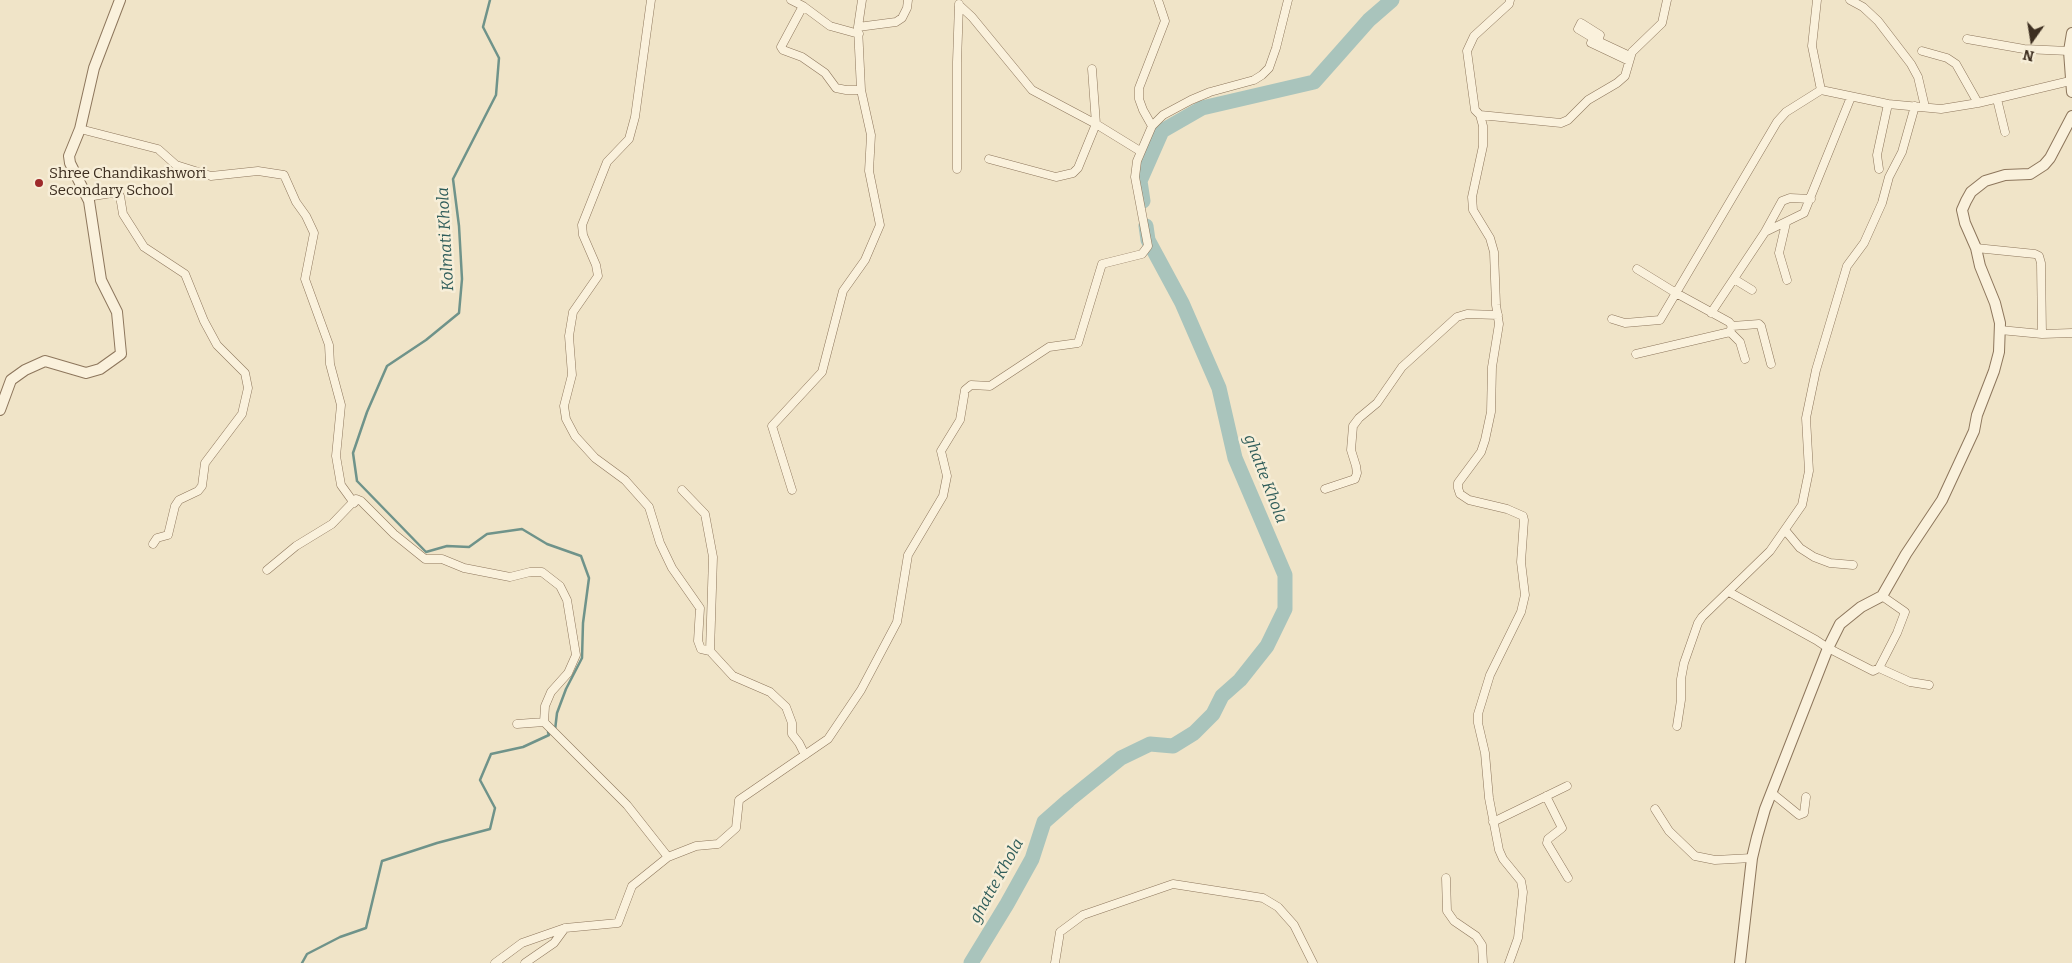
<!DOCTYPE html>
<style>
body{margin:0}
#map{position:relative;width:2072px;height:963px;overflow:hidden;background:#f0e4c8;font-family:Bitter,serif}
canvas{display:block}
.north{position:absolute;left:2007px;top:15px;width:50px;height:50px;-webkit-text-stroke:4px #f7eed8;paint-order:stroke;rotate:193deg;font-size:14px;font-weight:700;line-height:20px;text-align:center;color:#3d2e20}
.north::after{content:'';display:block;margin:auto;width:18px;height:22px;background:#3d2e20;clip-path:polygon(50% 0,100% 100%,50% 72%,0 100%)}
</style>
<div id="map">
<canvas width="2072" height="963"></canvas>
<div class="north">N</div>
</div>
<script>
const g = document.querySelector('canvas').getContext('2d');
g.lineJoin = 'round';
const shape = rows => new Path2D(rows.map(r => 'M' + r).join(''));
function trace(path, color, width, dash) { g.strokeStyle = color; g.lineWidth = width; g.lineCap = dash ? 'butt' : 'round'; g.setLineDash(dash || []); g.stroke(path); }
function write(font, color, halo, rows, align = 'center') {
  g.font = font + ' Bitter,serif'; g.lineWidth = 5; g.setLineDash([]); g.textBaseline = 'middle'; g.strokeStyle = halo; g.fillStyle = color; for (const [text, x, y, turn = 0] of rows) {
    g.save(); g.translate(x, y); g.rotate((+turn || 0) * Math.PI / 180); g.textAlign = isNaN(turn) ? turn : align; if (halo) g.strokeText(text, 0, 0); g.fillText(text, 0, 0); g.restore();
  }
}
const stream = shape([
 [490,0,483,27,499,58,496,95,453,179,459,226,462,279,459,313,426,340,387,366,367,412,353,453,357,481,426,552,447,546,469,547,487,534,522,529,547,544,581,556,589,578,583,623,582,658,566,689,557,713,555,730],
 [302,963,307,954,340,937,366,928,382,861,437,843,490,829,495,808,480,780,491,754,523,747,549,735,548,732]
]);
const river = shape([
 [1143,201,1140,181,1162,131,1202,108,1314,82,1369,20,1392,0],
 [971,963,1007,904,1032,859,1044,822,1069,800,1121,758,1150,744,1173,746,1194,733,1213,714,1222,696,1240,680,1267,646,1285,609,1285,575,1235,458,1219,388,1182,303,1148,240,1146,226]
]);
const minor = shape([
 [651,0,635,117,629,139,607,162,582,225,583,235,596,265,598,276,573,312,569,336,572,375,564,406,566,419,575,436,595,458,625,480,649,507,660,543,672,568,700,608,698,641,701,649,710,651,733,676,770,692,786,707,792,723,792,734,799,743,805,755],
 [791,0,803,6,830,26,859,34],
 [1817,0,1812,46,1821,90],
 [1850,0,1863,7,1878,21,1911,64,1918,77,1925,107],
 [959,5,972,17,1032,90,1096,124,1140,151],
 [803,6,781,47,783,50,802,57,825,73,836,88,846,90,861,90],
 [858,27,896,22,902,18,907,8,908,0],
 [1967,39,2024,49,2069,51],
 [1922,51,1947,58,1956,64,1978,103],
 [1629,61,1591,43,1593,38,1578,29,1581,23,1600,35,1598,41,1630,56],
 [1997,99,2005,132],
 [1480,115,1561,123,1568,120,1588,100,1617,83,1625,76,1632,52,1662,23,1667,0],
 [1152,126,1143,110,1139,99,1139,88,1165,21,1158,0],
 [80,129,158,149,176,165,211,176,258,171,284,175,296,202,306,216,314,233,305,279,329,345,330,364,341,405,336,456,341,485,354,503],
 [989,159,1056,177,1073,173,1078,168,1096,124,1092,69],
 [957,169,957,62,959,4],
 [1879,169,1877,155,1888,104],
 [87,197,112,193,120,196,123,214,144,247,185,274,204,321,217,345,245,373,248,388,242,414,205,463,202,486,198,491,179,500,175,506,168,535,157,538,153,544],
 [1786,223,1779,253,1787,280],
 [1765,232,1804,213,1851,97],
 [1976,248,2035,254,2039,256,2041,263,2042,334],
 [1637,269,1676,293,1729,322,1732,326,1730,332],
 [1734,279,1752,290],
 [1711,313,1765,232,1782,201,1790,198,1811,199],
 [1612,319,1625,323,1660,320,1777,122,1786,112,1821,90,1888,104,1941,109,1978,103,2070,81],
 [1732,326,1759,324,1761,326,1771,364],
 [2000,330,2042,334,2072,333],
 [1730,332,1740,342,1745,359],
 [1636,354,1730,332],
 [1325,489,1355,479,1357,473,1356,466,1351,450,1353,426,1359,418,1377,403,1402,367,1457,317,1467,314,1498,315],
 [682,490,705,514,713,557,710,651],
 [792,490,772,426,822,372,843,291,865,260,880,225,869,171,871,135,861,90,858,27,862,0],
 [1785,530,1800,548,1814,557,1830,563,1853,565],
 [267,570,296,546,332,524,356,499,361,501,394,534,425,559,442,559,464,568,510,577,530,572,542,572,560,586,567,600,576,655,568,673,551,692,545,706,544,722],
 [1729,592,1816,640,1828,648,1873,671,1879,668,1897,633,1905,612,1882,596],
 [1879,668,1910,682,1929,685],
 [517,724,544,722,627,805,668,857],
 [1677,726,1681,700,1681,679,1684,663,1698,623,1702,617,1770,551,1802,505,1809,471,1806,418,1816,370,1847,266,1864,243,1882,203,1889,177,1902,152,1915,106],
 [1772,793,1799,815,1804,813,1806,797],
 [1546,796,1562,828,1548,839,1547,843,1568,878],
 [1655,809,1669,831,1695,856,1715,860,1752,858],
 [1493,822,1567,786],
 [1446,878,1447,911,1454,921,1476,936,1482,945,1483,963],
 [495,963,522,943,565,928,618,923,632,886,668,857,696,846,718,844,736,828,739,800,828,739,861,690,897,622,908,555,943,496,947,476,941,451,960,420,965,390,971,385,990,386,1049,347,1078,343,1102,264,1142,254,1148,246,1135,177,1137,161,1152,126,1163,115,1191,100,1210,92,1254,80,1262,75,1269,68,1276,48,1288,0],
 [525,963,554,943,565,928],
 [1055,963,1060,932,1083,915,1173,884,1263,898,1278,907,1294,925,1313,963],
 [1509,963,1518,938,1523,892,1521,881,1503,859,1499,850,1489,798,1485,753,1478,723,1478,714,1490,675,1521,612,1525,595,1521,562,1524,520,1523,516,1507,509,1469,500,1460,494,1458,488,1458,483,1481,452,1485,440,1491,412,1492,367,1499,324,1496,305,1494,252,1490,238,1473,210,1472,197,1483,146,1483,126,1480,115,1475,110,1467,51,1474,36,1509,4,1510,0]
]);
const tertiary = shape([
 [2072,33,2069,51,2072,92],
 [0,410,11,380,25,370,45,361,86,373,100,369,121,354,117,312,101,280,89,201,70,163,69,156,80,129,94,68,120,0],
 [1740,963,1752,858,1757,837,1765,809,1828,648,1840,624,1861,607,1882,596,1906,554,1942,500,1974,431,1977,415,1994,371,1999,352,2000,323,1995,303,1980,266,1976,248,1965,223,1962,210,1966,201,1971,192,1985,181,2005,175,2030,174,2044,165,2050,158,2072,116]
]);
const markers = [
 [39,183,5,"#9e2a2b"]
];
const poiNames = [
 ["Shree Chandikashwori",49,174],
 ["Secondary School",49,191]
];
const waterNames = [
 ["Kolmati Khola",446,239,-93],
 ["ghatte Khola",1265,479,69],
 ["ghatte Khola",997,881,-61]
];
trace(stream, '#6f938a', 2.5);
trace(river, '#a9c4bc', 15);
trace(minor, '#8d765c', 9);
trace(tertiary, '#8d765c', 12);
trace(minor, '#faf1dc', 8);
trace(tertiary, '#faf1dc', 10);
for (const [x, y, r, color] of markers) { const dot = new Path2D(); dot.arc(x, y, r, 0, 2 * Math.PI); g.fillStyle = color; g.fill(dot); trace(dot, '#f7eed8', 2); }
write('15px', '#3d2e20', '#f7eed8', poiNames, 'left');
write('italic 16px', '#2f5d5a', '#f7eed8', waterNames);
</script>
